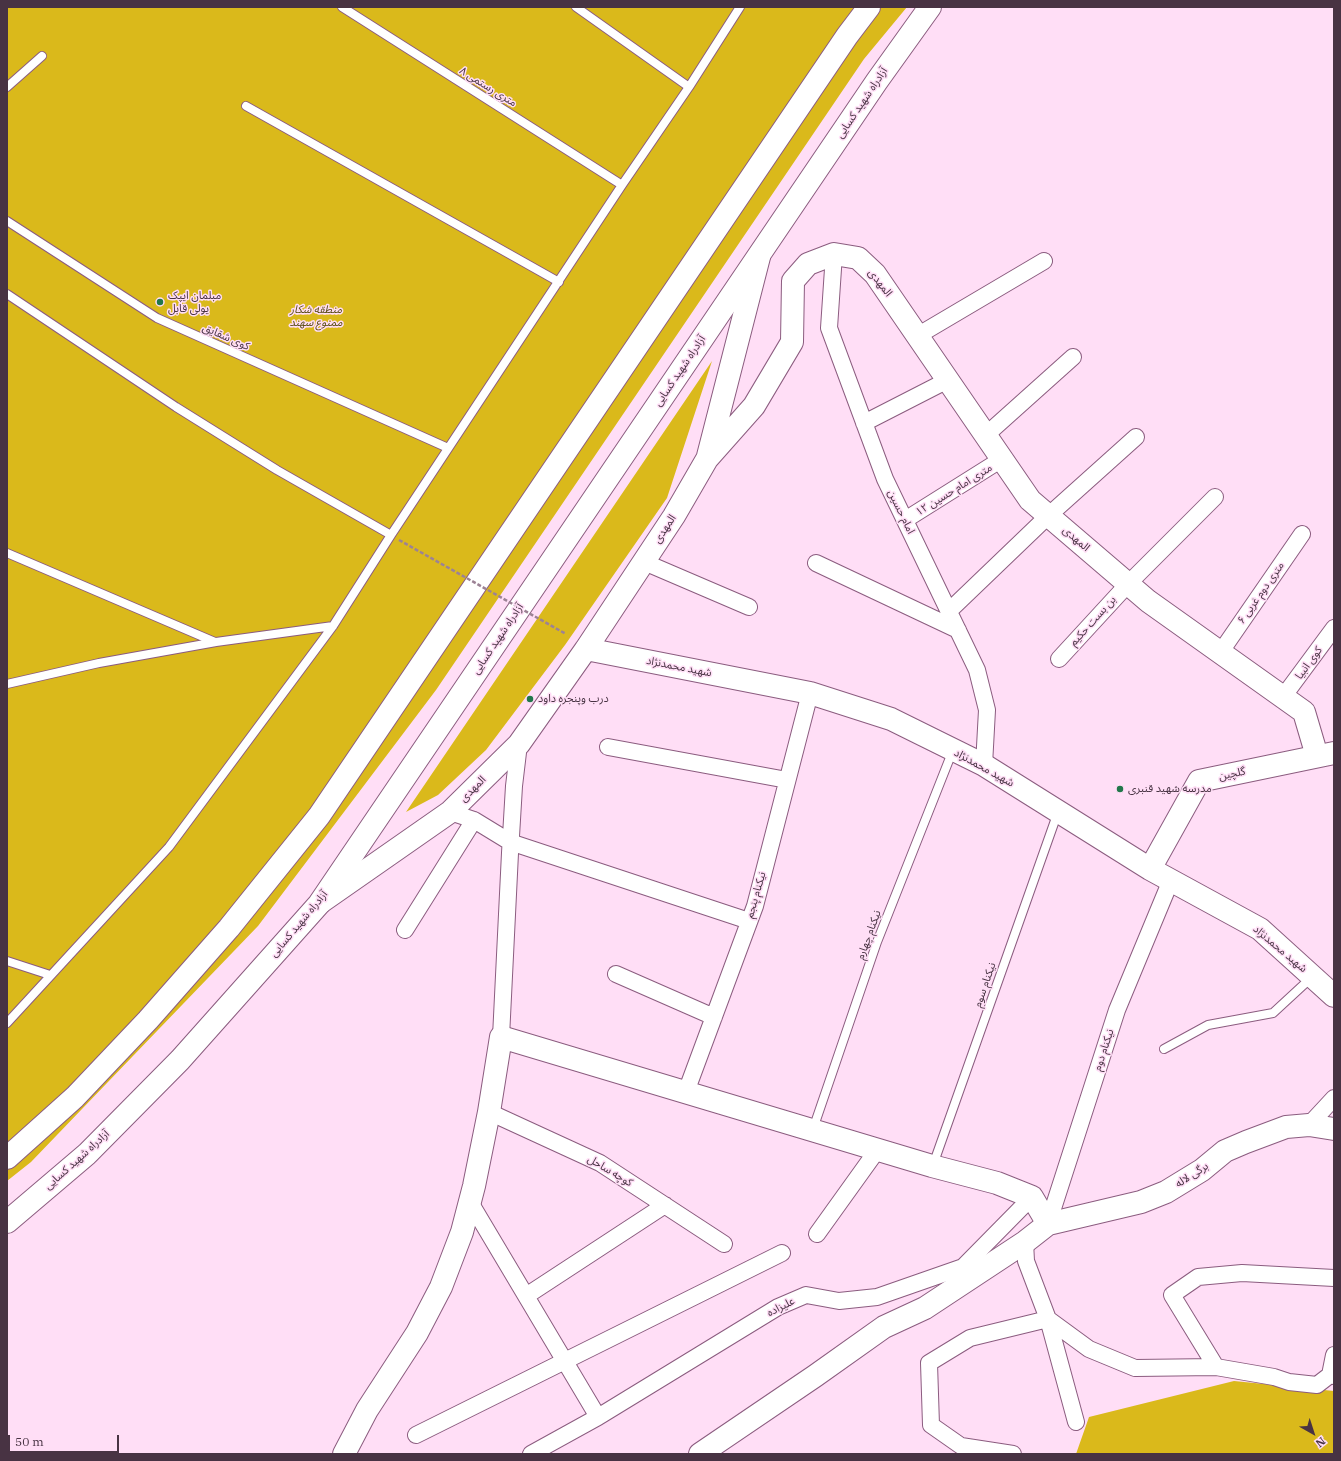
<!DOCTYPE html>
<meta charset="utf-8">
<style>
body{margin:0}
#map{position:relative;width:1341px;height:1461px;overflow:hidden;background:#ffdef6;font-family:"IBM Plex Serif",serif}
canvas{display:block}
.frame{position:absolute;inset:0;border:8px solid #483343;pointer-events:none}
.north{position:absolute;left:1293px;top:1413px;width:40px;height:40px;-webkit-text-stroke:3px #ffdef6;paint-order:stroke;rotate:141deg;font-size:11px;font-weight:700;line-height:16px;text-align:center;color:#483343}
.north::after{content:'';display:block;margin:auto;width:14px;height:18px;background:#483343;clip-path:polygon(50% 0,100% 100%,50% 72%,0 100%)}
.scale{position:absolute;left:8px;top:1435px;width:111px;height:18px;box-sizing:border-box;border:2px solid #483343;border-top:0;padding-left:5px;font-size:12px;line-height:14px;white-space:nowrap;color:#483343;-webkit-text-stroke:3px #ffdef6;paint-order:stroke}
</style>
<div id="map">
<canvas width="1341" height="1461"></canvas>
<div class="frame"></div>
<div class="north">N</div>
<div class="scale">50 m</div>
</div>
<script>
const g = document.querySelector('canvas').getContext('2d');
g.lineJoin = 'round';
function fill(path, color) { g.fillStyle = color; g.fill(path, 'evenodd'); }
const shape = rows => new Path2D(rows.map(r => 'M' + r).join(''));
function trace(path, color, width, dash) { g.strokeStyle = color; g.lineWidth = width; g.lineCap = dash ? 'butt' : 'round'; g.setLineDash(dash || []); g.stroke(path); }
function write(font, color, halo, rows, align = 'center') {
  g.font = font + ' "IBM Plex Serif","Noto Sans Arabic",serif'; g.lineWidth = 3; g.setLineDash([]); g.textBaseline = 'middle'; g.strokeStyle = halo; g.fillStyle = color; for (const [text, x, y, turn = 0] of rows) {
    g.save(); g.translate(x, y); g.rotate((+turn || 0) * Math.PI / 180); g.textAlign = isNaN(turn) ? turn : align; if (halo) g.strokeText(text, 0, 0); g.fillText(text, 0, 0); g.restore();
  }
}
const green = shape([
 [7,7,907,7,864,59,436,690,258,926,31,1162,7,1181],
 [712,361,667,498,565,645,486,750,438,795,406,812],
 [1234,1381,1334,1391,1334,1454,1076,1454,1089,1417]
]);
const lane = shape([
 [342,7,622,185],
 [576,7,689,87],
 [7,87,42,56],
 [246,106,559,282],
 [7,221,157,318,448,448],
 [7,294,176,407,277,470,391,535,333,626,169,847,7,1023],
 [391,535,622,185,689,87,740,7],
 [7,553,215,642],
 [7,684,99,663,216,642,333,626],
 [7,961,50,975],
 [1164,1049,1208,1025,1273,1013,1312,977],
 [813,1129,877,942,953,750],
 [933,1165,1058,812]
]);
const street = shape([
 [834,254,829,328,885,479,977,670,987,710,984,765],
 [917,336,1044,261],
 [864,423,948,380],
 [986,435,1073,357],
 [905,520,1002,459],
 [644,562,749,607],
 [816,563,958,630],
 [949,611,1048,516,1136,437],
 [1220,653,1302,534],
 [1059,659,1128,584,1215,497],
 [1283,697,1334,628],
 [608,747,787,780],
 [450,812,474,820,510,842,749,921],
 [405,930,474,820],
 [616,974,714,1017],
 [501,1037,510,853,514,786,519,744],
 [686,1092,755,906,810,693],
 [489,1112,600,1163,724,1244],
 [1309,1125,1334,1098],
 [470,1202,598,1417],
 [1048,1224,1117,1010,1171,880],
 [817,1234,878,1149],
 [1025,1242,1026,1261,1048,1319,1076,1422],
 [526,1296,665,1205],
 [1216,1367,1172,1295,1198,1277,1242,1273,1334,1278],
 [1330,1375,1334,1355],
 [416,1435,782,1253],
 [531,1454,598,1417,778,1307,806,1295,839,1301,877,1297,963,1267,1032,1197],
 [1013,1454,961,1446,931,1425,929,1363,970,1338,1048,1319,1089,1349,1135,1368,1216,1367,1274,1377,1289,1382,1317,1385,1330,1375,1334,1376]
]);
const secondary = shape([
 [708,456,759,257],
 [586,649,810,693,891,719,984,765,1150,869,1260,929,1334,996],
 [1150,869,1199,781,1334,753],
 [321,902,450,812,519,744,586,649,674,516,707,459,754,406,792,342,793,281,808,264,834,254,858,258,875,274,1030,500,1148,601,1304,712,1317,756],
 [344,1454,367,1410,417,1333,441,1287,462,1232,474,1186,489,1112,501,1037,932,1166,997,1183,1032,1197,1048,1224],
 [700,1454,815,1376,884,1327,925,1308,1025,1242,1048,1224,1141,1202,1166,1192,1202,1170,1225,1151,1246,1142,1286,1127,1309,1125,1334,1129]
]);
const highway = shape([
 [7,1158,75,1097,148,1020,229,928,319,816,847,36,869,7],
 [7,1222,87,1154,180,1060,319,904,877,81,930,7]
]);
const pathBridge = shape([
 [399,540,566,634]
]);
const markers = [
 [160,302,4,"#21774a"],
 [530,699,4,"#21774a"],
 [1120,789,4,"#21774a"]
];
const streetNames = [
 ["۸ متری رستمی",488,87,32],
 ["آزادراه شهید کسایی",862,103,-56],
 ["المهدی",880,283,52],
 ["کوی شقایق",226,337,24],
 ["آزادراه شهید کسایی",680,371,-56],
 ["۱۲ متری امام حسین",954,490,-32],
 ["امام حسین",901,512,64],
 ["المهدی",665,529,-57],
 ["المهدی",1076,539,41],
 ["۶ متری دوم غربی",1261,593,-55],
 ["بن بست حکیم",1093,621,-48],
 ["آزادراه شهید کسایی",498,639,-56],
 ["کوی انبیا",1309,663,-54],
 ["شهید محمدنژاد",679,667,11],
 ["شهید محمدنژاد",984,768,29],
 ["گلچین",1232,774,-12],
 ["المهدی",473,789,-45],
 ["نیکنام پنجم",756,895,-74],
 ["آزادراه شهید کسایی",299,924,-50],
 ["نیکنام چهارم",869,935,-70],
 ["شهید محمدنژاد",1280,949,40],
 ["نیکنام سوم",985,985,-71],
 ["نیکنام دوم",1104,1050,-72],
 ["آزادراه شهید کسایی",77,1160,-42],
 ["کوچه ساحل",610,1171,31],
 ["برگی لاله",1192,1175,-33],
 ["علیزاده",781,1307,-27]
];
const poiNames = [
 ["مبلمان ایپک",168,296],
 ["یولی قابل",168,309],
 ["درب وپنجره داود",538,699],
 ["مدرسه شهید قنبری",1128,789]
];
const parkNames = [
 ["منطقه شکار",316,310],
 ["ممنوع سهند",316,323]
];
fill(green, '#dab91b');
trace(lane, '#8b5c7f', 10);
trace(street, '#8b5c7f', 18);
trace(secondary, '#8b5c7f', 24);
trace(highway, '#8b5c7f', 24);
trace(lane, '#fff', 8);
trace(street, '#fff', 16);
trace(secondary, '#fff', 22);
trace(highway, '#fff', 22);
trace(pathBridge, '#9c8295', 2.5, [4, 2]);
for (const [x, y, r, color] of markers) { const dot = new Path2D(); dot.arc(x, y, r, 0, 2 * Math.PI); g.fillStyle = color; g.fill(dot); trace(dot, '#ffdef6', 1.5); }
write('11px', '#483343', '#ffdef6', streetNames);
write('11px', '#483343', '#ffdef6', poiNames, 'left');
write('italic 11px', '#5a4d14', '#ffdef6', parkNames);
</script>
